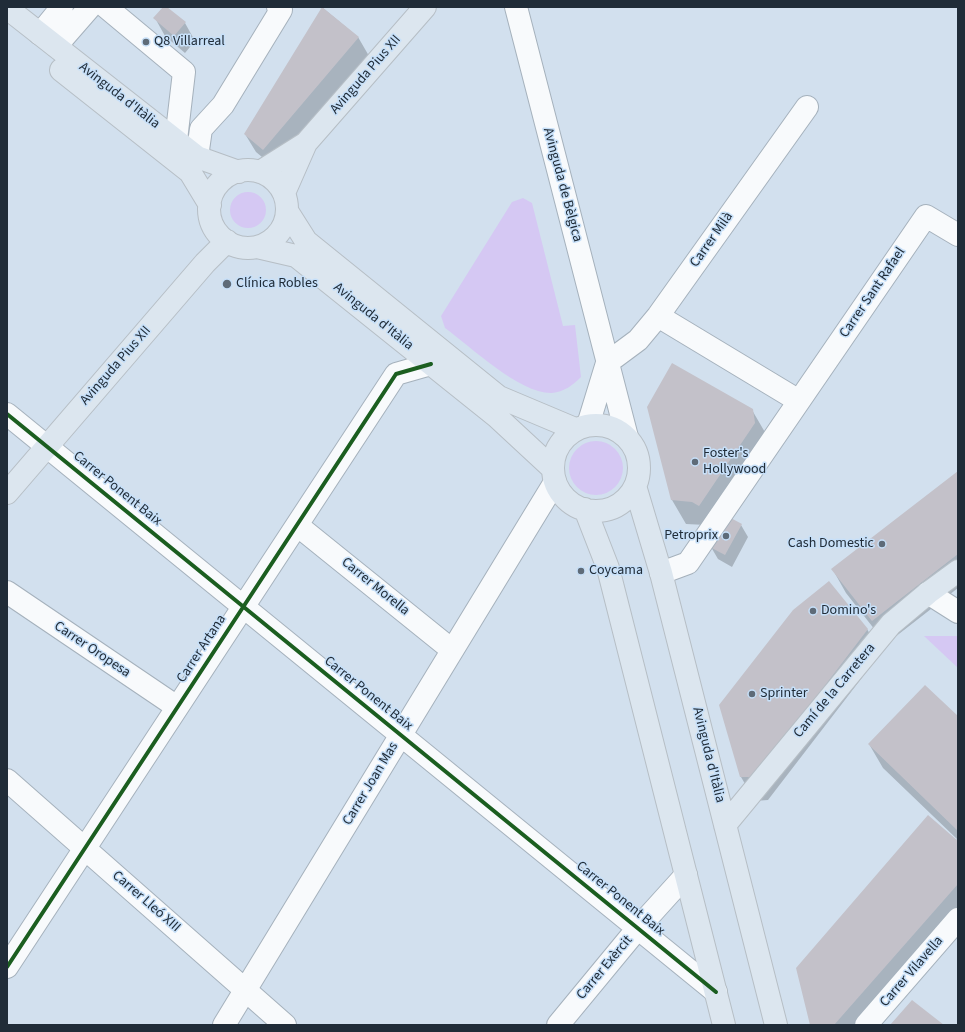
<!DOCTYPE html>
<html>
<head>
<meta charset="utf-8">
<style>
  body { margin:0 }
  #map { position:relative; width:965px; height:1032px; overflow:hidden; background:#d2e0ee; font-family:"Source Sans 3",sans-serif }
  canvas { display:block }
  .frame { position:absolute; inset:0; border:8px solid #202c38; pointer-events:none }
</style>
</head>
<body>
<div id="map">
<canvas width="965" height="1032"></canvas>
<div class="frame"></div>
</div>
<script>
const ctx = document.querySelector('canvas').getContext('2d');
ctx.lineJoin = 'round';
function paint(path, color) {
  ctx.fillStyle = color;
  ctx.fill(path, 'evenodd');
}
function trace(path, color, width, dash) {
  ctx.strokeStyle = color;
  ctx.lineWidth = width;
  ctx.lineCap = dash ? 'butt' : 'round';
  ctx.setLineDash(dash || []);
  ctx.stroke(path);
}
function label(font, color, halo, rows, align = 'center') {
  ctx.font = font + ' "Source Sans 3",sans-serif';
  ctx.lineWidth = 3;
  ctx.setLineDash([]);
  ctx.textBaseline = 'middle';
  ctx.strokeStyle = halo;
  ctx.fillStyle = color;
  for (const [text, x, y, turn = 0] of rows) {
    ctx.save();
    ctx.translate(x, y);
    ctx.rotate((+turn || 0) * Math.PI / 180);
    ctx.textAlign = isNaN(turn) ? turn : align;
    if (halo) ctx.strokeText(text, 0, 0);
    ctx.fillText(text, 0, 0);
    ctx.restore();
  }
}
paint(new Path2D(`
  M230 210a18 18 0 1 1 36 0a18 18 0 1 1-36 0Z
  M523,198L532,203L563,326L575,325L581,377C573,385 564,392 552,393C520,394 471,347 445,328L441,316L512,202Z
  M569 468a27 27 0 1 1 54 0a27 27 0 1 1-54 0Z
  M924,636H958V668Z`), '#d5c8f3');
paint(new Path2D(`
  M164,7L185,23L195,41L185,53L165,36L155,18Z
  M323,8L358,37L369,56L274,167L256,152L245,134Z
  M752,410L766,434L706,525L686,524L672,500Z
  M958,472V588L886,644L846,593L833,570Z
  M741,525L748,537L732,567L718,559L711,547Z
  M867,629L881,653L768,800L755,801L741,777Z
  M958,718V924L869,1025H811L957,839L883,768L869,744Z`), '#0003');
paint(new Path2D(`
  M163,7H167L186,22L174,36L153,18Z
  M322,7L359,37L263,150L244,134Z
  M672,363L753,409L755,423L699,506L692,502L671,500L647,407Z
  M958,471V554L872,621L831,569Z
  M727,516L742,524L725,555L710,547Z
  M829,581L868,629L755,777H740L719,705L793,610Z
  M925,685L958,716V831L868,744Z
  M928,815L958,841V884L834,1025H810L796,968Z
  M912,1000L944,1025H890Z`), '#c3c1c9');
const minor = new Path2D(`
  M106,7L184,72L176,140
  M516,7L627,437
  M40,34L62,7
  M56,46L90,7
  M197,157L201,129L223,105L281,10L278,7
  M658,316L799,401
  M607,363L638,340L658,316L807,107
  M7,414L716,992
  M588,425L607,363
  M297,525L452,650
  M661,573L688,563L926,216L958,235
  M7,592L177,707
  M928,593L958,612
  M7,780L285,1025
  M7,967L396,374L431,364
  M224,1025L555,482
  M558,1025L638,928L686,875
  M866,1025L958,919`);
const major = new Path2D(`
  M7,8L197,157L239,172
  M61,70L190,172L210,205
  M209 209a39 39 0 1 1 78 0a39 39 0 1 1-78 0Z
  M260,172L306,143L425,7
  M284,193L306,143
  M287,211L306,241L499,397L575,429
  M257,247L296,256L497,417L552,468
  M553 468a43 43 0 1 1 86 0a43 43 0 1 1-86 0Z
  M635,486L661,573L776,1025
  M7,493L205,263L227,241
  M585,509L608,568L724,1025
  M725,825L891,624L928,593L958,571`);
trace(minor, '#a5b1bc', 24);
trace(major, '#b6bec5', 24);
trace(minor, '#f8fafc', 22);
trace(major, '#dce6ef', 22);
trace(new Path2D(`
  M7,414L716,992
  M7,967L396,374L431,364`), '#1b5e20', 4);
for (const [x, y, r, color] of [
  [146,42,4,"#5e6b78"],
  [227,284,5,"#5e6b78"],
  [695,462,4,"#5e6b78"],
  [726,536,4,"#5e6b78"],
  [882,544,4,"#5e6b78"],
  [581,571,4,"#5e6b78"],
  [813,611,4,"#5e6b78"],
  [752,694,4,"#5e6b78"]
]) {
  const dot = new Path2D();
  dot.arc(x, y, r, 0, 2 * Math.PI);
  ctx.fillStyle = color;
  ctx.fill(dot);
  trace(dot, '#c7e0f9', 1.5);
}
label('14px', '#202c38', '#c7e0f9', [
  ["Q8 Villarreal",154,42],
  ["Clínica Robles",236,284],
  ["Foster's",703,454],
  ["Hollywood",703,470],
  ["Petroprix",718,536,"right"],
  ["Cash Domestic",874,544,"right"],
  ["Coycama",589,571],
  ["Domino's",821,611],
  ["Sprinter",760,694]
], 'left');
label('14px', '#202c38', '#c7e0f9', [
  ["Avinguda Pius XII",366,75,-49],
  ["Avinguda d'Itàlia",119,96,38],
  ["Avinguda de Bèlgica",562,185,75],
  ["Carrer Milà",712,240,-55],
  ["Carrer Sant Rafael",873,293,-56],
  ["Avinguda d'Itàlia",373,317,39],
  ["Avinguda Pius XII",116,366,-49],
  ["Carrer Ponent Baix",117,489,39],
  ["Carrer Morella",375,587,39],
  ["Carrer Artana",202,649,-57],
  ["Carrer Oropesa",92,650,34],
  ["Camí de la Carretera",835,691,-50],
  ["Carrer Ponent Baix",368,694,39],
  ["Avinguda d'Itàlia",708,755,76],
  ["Carrer Joan Mas",371,784,-59],
  ["Carrer Ponent Baix",620,899,39],
  ["Carrer Lleó XIII",146,902,41],
  ["Carrer Exèrcit",605,968,-50],
  ["Carrer Vilavella",912,972,-49]
]);
</script>
</body>
</html>
